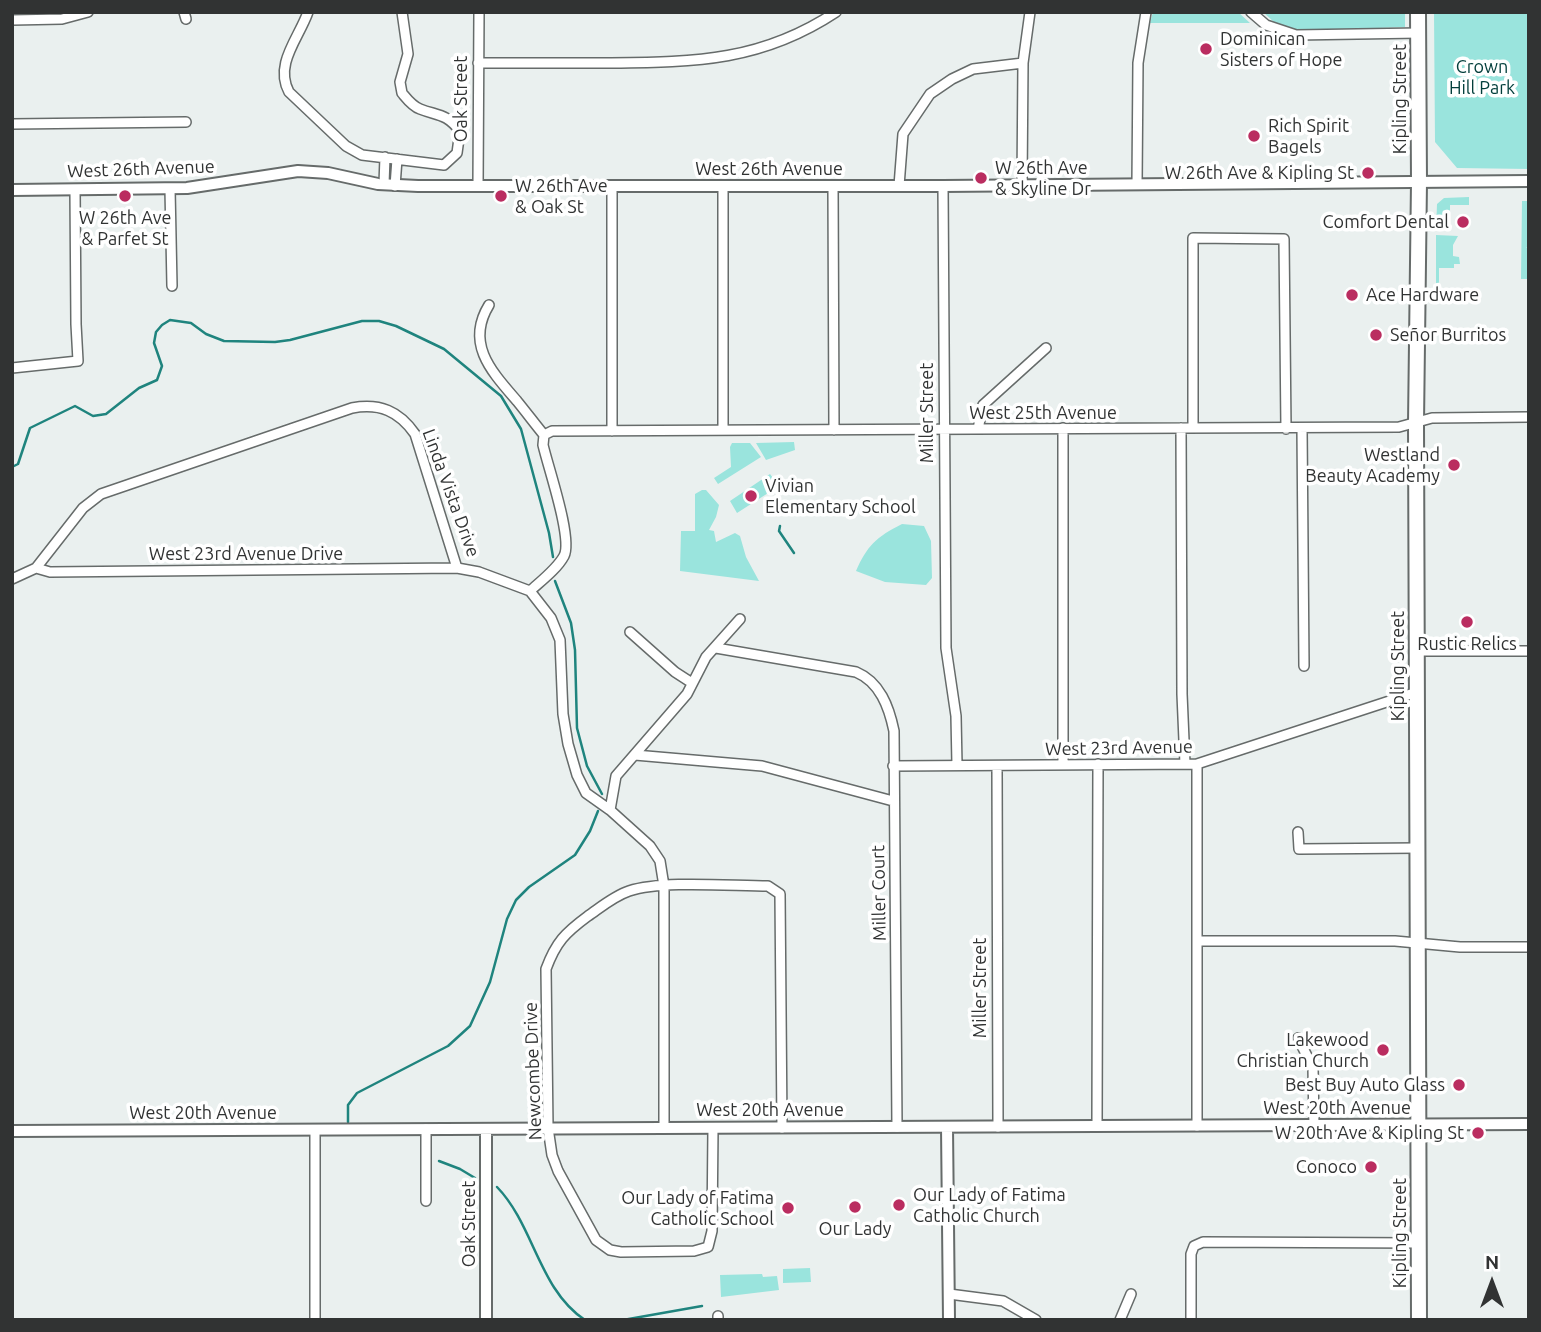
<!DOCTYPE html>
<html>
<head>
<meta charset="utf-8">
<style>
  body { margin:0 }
  #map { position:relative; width:1541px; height:1332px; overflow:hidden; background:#eaf0ef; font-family:Ubuntu,sans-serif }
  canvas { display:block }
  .frame { position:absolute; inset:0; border:14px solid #313333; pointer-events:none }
  .north { position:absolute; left:1457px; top:1248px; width:70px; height:70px; -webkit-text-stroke:5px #fff; paint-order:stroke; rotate:0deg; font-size:19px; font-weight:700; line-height:28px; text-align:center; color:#313333 }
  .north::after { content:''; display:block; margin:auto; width:24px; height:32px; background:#313333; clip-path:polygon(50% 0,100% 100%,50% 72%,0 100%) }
</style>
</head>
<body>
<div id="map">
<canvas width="1541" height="1332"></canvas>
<div class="frame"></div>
<div class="north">N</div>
</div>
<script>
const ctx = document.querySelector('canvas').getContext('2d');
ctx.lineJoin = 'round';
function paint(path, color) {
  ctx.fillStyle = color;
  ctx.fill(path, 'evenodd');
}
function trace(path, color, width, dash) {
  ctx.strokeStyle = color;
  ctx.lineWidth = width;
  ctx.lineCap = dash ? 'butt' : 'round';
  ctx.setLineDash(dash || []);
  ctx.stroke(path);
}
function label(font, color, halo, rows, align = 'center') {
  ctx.font = font + ' Ubuntu,sans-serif';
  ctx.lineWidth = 7;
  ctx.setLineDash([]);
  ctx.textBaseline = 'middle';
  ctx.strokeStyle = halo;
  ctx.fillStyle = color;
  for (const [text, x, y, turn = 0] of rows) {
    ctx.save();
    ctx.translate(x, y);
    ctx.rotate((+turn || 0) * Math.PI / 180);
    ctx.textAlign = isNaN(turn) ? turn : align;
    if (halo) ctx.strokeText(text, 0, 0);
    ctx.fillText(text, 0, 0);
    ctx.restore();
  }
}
paint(new Path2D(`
  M1153,12H1238L1250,23H1150Z
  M1263,12H1405V27L1299,31L1274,22Z
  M1434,12H1529V169L1457,168L1435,142Z
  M1469,197V205H1450V210L1446,215L1448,217L1446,230L1436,231L1437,204L1444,198Z
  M1522,201H1529V246L1526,248H1529V279H1521Z
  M1436,235L1458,236L1453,245V256L1459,257L1460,264H1454V268H1439V298L1436,295Z
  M794,442L795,450L766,460L756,443Z
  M732,443H750L761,457L718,484L714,478L731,467L730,447Z
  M770,474L779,486L737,513L730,501Z
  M702,490H706L719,505L716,517L709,530L714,531L716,542L735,533L740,536L746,557L759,581L680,571L681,531H695V494Z
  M902,524L924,526L931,541L932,578L926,585L885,582L856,571C867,546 876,537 902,524Z
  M810,1268L811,1282L783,1283V1269Z
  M762,1274L763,1277L777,1276L779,1290L721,1297L720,1275Z`), '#9ae4dd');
trace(new Path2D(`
  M12,467L18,464L30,428L75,406L93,416L106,414L139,388L157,380L162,366L154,343L156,332L162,325L170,320L191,323L206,334L224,341L275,342L290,340L362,321H379L396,326L444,349L501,396L521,429L549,533L553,557
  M780,526L779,531L794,553
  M555,581L571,623L575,650L577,728L587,766L602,794
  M348,1122V1105L357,1093L448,1046L470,1026L490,982L507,919L516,900L529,887L575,855L590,831L598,811
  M439,1161L460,1169L475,1178
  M497,1187C534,1225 539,1290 585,1320
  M623,1320L702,1306`), '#1f847e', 2.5);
const minor = new Path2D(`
  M184,12L186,19
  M308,12C299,38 274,64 289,92L346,146L362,155L444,165L457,153L460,131C446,113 438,116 420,109C412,106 407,99 402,93L400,82L408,54L402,12
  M1251,12L1266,25L1296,35L1419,33
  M12,20L62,19L88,12
  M478,63C523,63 567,63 611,63C697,62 762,61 836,12
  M12,124L186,122
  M384,184L385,157
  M1137,184L1138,63L1146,12
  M1022,185L1023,63L1030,12
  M395,186L397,159
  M478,186L479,12
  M612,186V431
  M833,186L834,430
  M899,186L903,134L930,94L952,79L973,69L1023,63
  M943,186L946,648L956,716L957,765
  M170,189L172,286
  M489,305C465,344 492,372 517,401C526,412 535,424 544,435
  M12,368L78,361L76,324L75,190
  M1181,428L1182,694L1185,764
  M1193,428V238L1284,239L1286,429
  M1302,428L1304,666
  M978,429L983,405L1046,348
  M723,430V187
  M36,568L50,572L457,568L479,572L530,591L551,618L560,640L563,714L568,744L577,775L586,793L610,810L650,846L660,861L664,886V1128
  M12,579L36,568L83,508L101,494L352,408C380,403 399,411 415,434L457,568
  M530,591C541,581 557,569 564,556C573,539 548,467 543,445L544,435L552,431L1399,427L1432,418L1529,417
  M630,632L675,672L692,683
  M716,648L856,672C880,682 889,707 894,731L897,1127
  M1417,651H1529
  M635,755L762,766L893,801
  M1063,764V428
  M1197,764V1126
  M893,766L1197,764L1417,692
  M997,766L998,1127
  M610,810L616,776L687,694L706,657L740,619
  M1298,832L1299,849L1418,848
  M1197,941H1395L1460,947H1529
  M1298,1038L1313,1068L1314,1126
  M1097,1126L1098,764
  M713,1128L712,1231L708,1247L694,1251L621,1252L610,1250L596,1240L558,1171L552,1155L548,1128L546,969C556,942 565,933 588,916C601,907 614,896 629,891C663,880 730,886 768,886L780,894L782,1128
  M426,1129V1201
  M949,1294L1003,1301L1036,1320
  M315,1320V1130
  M718,1320V1316
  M1120,1320L1131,1294
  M1191,1320V1254L1194,1246L1203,1242L1419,1243`);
const tertiary = new Path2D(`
  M12,190L187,188L298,171L328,173L378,184L418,186H943L1529,181
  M947,1127L949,1320
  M12,1131L1529,1124
  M486,1320V1129`);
const primary = new Path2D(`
  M1418,12L1419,182L1416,423L1419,1320`);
trace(minor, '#666b6a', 12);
trace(tertiary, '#666b6a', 14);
trace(primary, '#666b6a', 18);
trace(minor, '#fff', 9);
trace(tertiary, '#fff', 10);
trace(primary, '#fff', 14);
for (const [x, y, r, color] of [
  [1206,49,7,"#ba2d60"],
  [1254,136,7,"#ba2d60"],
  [1368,173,7,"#ba2d60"],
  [981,178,7,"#ba2d60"],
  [125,196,7,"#ba2d60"],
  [501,196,7,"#ba2d60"],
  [1463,222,7,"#ba2d60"],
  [1352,295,7,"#ba2d60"],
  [1376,335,7,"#ba2d60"],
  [1454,465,7,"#ba2d60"],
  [751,496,7,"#ba2d60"],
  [1467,622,7,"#ba2d60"],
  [1383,1050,7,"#ba2d60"],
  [1459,1085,7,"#ba2d60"],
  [1478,1133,7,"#ba2d60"],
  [1371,1167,7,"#ba2d60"],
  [899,1205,7,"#ba2d60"],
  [855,1207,7,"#ba2d60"],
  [788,1208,7,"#ba2d60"]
]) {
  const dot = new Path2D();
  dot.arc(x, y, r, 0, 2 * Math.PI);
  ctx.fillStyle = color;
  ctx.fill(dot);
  trace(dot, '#fff', 2.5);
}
label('18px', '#313333', '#fff', [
  ["Dominican",1220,39],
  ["Sisters of Hope",1220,60],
  ["Rich Spirit",1268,126],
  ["Bagels",1268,147],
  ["W 26th Ave",995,168],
  ["& Skyline Dr",995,189],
  ["W 26th Ave & Kipling St",1354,173,"right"],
  ["W 26th Ave",515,186],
  ["& Oak St",515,207],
  ["W 26th Ave",125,218,"center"],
  ["& Parfet St",125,239,"center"],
  ["Comfort Dental",1449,222,"right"],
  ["Ace Hardware",1366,295],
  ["Señor Burritos",1390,335],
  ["Westland",1440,455,"right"],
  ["Beauty Academy",1440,476,"right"],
  ["Vivian",765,486],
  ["Elementary School",765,507],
  ["Rustic Relics",1467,644,"center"],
  ["Lakewood",1369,1040,"right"],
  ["Christian Church",1369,1061,"right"],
  ["Best Buy Auto Glass",1445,1085,"right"],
  ["W 20th Ave & Kipling St",1464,1133,"right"],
  ["Conoco",1357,1167,"right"],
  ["Our Lady of Fatima",913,1195],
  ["Catholic Church",913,1216],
  ["Our Lady of Fatima",774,1198,"right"],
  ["Catholic School",774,1219,"right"],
  ["Our Lady",855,1229,"center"]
], 'left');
label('18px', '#023e3b', '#fff', [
  ["Crown",1482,67],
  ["Hill Park",1482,88]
]);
label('18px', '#313333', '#fff', [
  ["Oak Street",461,99,-90],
  ["Kipling Street",1400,99,-90],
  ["West 26th Avenue",141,169,-2],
  ["West 26th Avenue",769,169],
  ["Miller Street",927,413,-90],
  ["West 25th Avenue",1043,413],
  ["Linda Vista Drive",451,493,70],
  ["West 23rd Avenue Drive",246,554],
  ["Kipling Street",1398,666,-90],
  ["West 23rd Avenue",1119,748,-1],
  ["Miller Court",879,893,-91],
  ["Miller Street",980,988,-90],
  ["Newcombe Drive",533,1071,-92],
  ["West 20th Avenue",1337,1108],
  ["West 20th Avenue",770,1110],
  ["West 20th Avenue",203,1113],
  ["Oak Street",469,1224,-90],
  ["Kipling Street",1400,1233,-90]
]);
</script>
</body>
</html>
